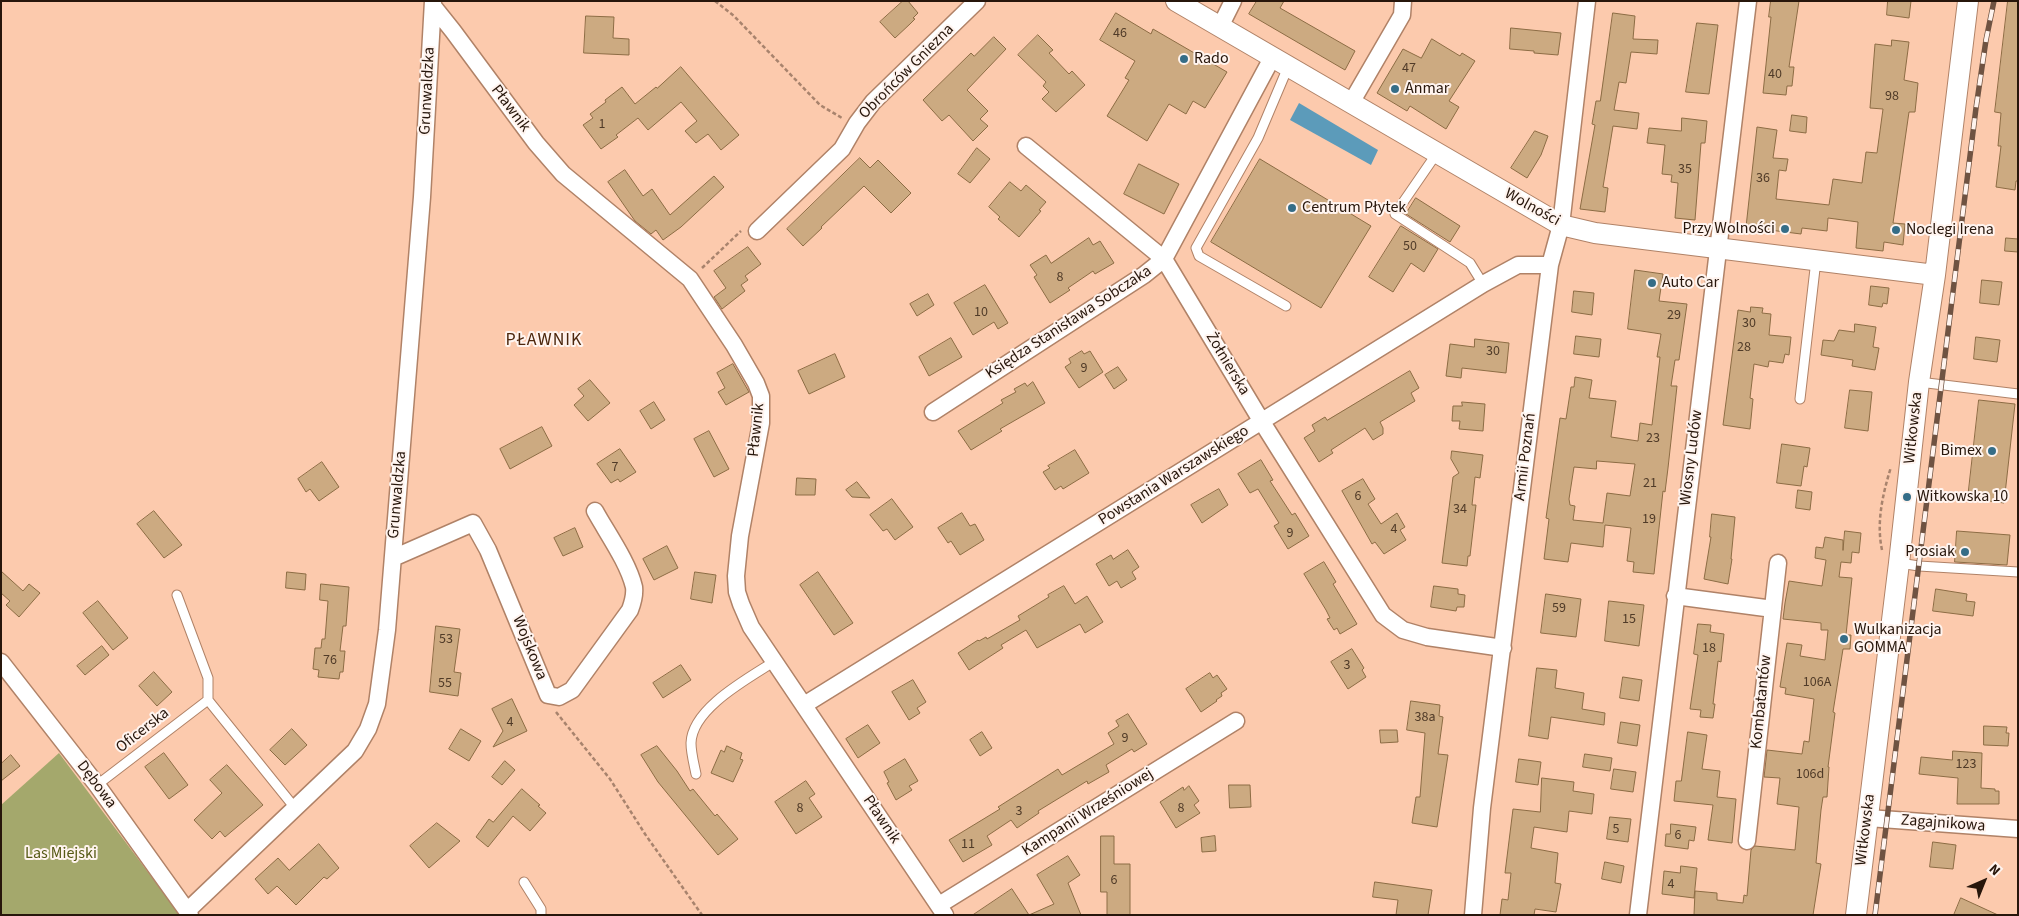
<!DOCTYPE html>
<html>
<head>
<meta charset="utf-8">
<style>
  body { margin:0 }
  #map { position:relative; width:2019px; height:916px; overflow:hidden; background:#fccaad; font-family:"Source Sans 3",sans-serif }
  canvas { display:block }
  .frame { position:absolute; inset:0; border:2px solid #27160b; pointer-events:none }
  .north { position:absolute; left:1959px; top:856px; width:50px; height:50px; -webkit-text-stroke:4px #fff4ef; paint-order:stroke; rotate:44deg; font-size:14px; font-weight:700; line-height:20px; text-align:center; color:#27160b }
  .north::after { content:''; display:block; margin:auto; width:18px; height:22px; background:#27160b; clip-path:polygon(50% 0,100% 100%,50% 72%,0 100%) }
</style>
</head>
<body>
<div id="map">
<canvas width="2019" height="916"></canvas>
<div class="frame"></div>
<div class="north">N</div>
</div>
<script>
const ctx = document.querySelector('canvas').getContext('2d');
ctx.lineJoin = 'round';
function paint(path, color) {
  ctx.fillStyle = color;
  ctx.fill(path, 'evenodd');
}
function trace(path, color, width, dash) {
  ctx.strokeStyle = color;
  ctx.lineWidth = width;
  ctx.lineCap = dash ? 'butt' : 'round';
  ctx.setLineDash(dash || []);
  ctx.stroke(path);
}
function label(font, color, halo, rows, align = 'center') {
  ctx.font = font + ' "Source Sans 3",sans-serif';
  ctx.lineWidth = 4;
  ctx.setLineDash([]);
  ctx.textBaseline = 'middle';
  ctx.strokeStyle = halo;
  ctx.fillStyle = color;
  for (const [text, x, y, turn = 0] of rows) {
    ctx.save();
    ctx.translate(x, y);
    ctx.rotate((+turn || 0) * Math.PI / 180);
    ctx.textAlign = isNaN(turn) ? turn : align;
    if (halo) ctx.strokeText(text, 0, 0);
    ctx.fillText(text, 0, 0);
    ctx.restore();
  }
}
paint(new Path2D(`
  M59,753L180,915H1V805Z`), '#a4a86c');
paint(new Path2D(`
  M1299,103L1378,150L1371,165L1290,120Z`), '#5c9bba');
const building = new Path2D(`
  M903,1H908L918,13L913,18L915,19L910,24L895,38L880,22Z
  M1257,1H1284L1280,8L1355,51L1345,70L1249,14Z
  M1771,1H1799L1789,67H1794L1792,86H1787L1786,95L1763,93L1771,17H1769Z
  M1888,1H1911L1909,18L1887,15Z
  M2008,1H2018V181H2016L2015,190L1996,187L2001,146H1998L2001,113L1995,112Z
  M1116,13L1151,34L1153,29L1227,72L1205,108L1193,101L1186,114L1169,104L1147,141L1107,116L1129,80L1125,78L1135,61L1100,40Z
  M1613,13L1635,16L1633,39L1658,40L1657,54L1631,52L1626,83L1619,82L1614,110L1639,113L1637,129L1613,126L1603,187L1608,188L1605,212L1580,209L1595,125L1592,124L1596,101H1600Z
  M586,16L614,17L613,38L629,39V55L584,53Z
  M1697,23L1718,25L1709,94L1686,92Z
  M1511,28L1561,33L1558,55L1534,53V51L1510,49Z
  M1038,35L1053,50L1049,53L1069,74L1072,71L1085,85L1056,112L1042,99L1049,92L1043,86L1046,82L1018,55Z
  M994,37L1006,49L967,90L988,111L980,119L988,126L973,141L949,115L942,121L923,100L971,53L974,56Z
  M1432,39L1460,56L1462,53L1475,61L1449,101L1459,107L1446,129L1410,106L1407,111L1377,93L1403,49L1421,58Z
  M1892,40L1909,42L1904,80L1918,83L1915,112H1909L1893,223L1905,224L1903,245L1884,242L1883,251L1856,248L1858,222L1828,218L1827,231L1802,228L1801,234L1746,227L1757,127L1777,130L1773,158L1788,159L1786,171L1779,170L1776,199L1829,205L1833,179L1862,183L1866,152L1877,153L1883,109L1870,108L1875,44L1891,46Z
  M681,67L739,135L721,150L708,134L696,143L685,131L697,121L681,102L648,130L638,118L616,135L618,137L601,149L583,125L593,118L590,114L606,102L605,100L622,87L635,104L656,87L657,88Z
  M1792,115L1807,117L1806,133L1790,131Z
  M1682,118L1707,121L1705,143H1701L1695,220L1675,218L1678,183L1671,182L1672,175L1662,174L1665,145L1647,143L1649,128L1681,131Z
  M1535,131L1548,136L1541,155L1527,178L1511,168Z
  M977,148L990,159L970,183L958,174Z
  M860,158L870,168L878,160L911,193L891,213L864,186L821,227L822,228L803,246L787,229Z
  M1260,159L1371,226L1321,308L1211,242Z
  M1139,164L1179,184L1164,214L1124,194Z
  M625,170L643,196L652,189L670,215L714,176L724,187L681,227L663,240L656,230L651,234L635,221L608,182Z
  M1010,182L1021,191L1026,185L1046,202L1039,210L1041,211L1019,237L998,219L1000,217L989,207Z
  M1416,198L1460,226L1450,242L1406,214Z
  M1401,226L1438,249L1424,272L1411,263L1393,292L1369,277Z
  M1089,238L1093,245L1100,241L1114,263L1095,274L1093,271L1068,288L1070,290L1050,303L1034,277L1037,275L1030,265L1046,255L1051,263Z
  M2006,238L2018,239V252L2005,251Z
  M748,247L761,264L745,276L748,280L741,285L745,291L722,309L714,297L726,288L714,271Z
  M1635,270L1663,274L1659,301L1687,304L1679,360H1675L1671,386H1677L1668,468L1665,492L1663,491L1654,574L1633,572L1634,562L1627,561L1631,528L1605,525L1603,547L1571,543L1568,562L1544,559L1549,519L1546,518L1560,418L1566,419L1571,387H1574L1575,377L1592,380L1589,398L1616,401L1611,437L1638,441L1640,423L1652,425L1660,357H1657L1661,334L1628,329ZM1597,461L1635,464L1630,496L1607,493L1603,523L1573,520L1575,506L1570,505L1569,499L1574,467L1596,469Z
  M1982,280L2002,282L1999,305L1980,303Z
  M985,285L1008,323L998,329L994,322L973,335L954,303Z
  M1871,286L1889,288L1887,304L1883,303L1882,307L1869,305Z
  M1574,291L1594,293L1592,315L1572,312Z
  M928,294L934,305L917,316L910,304Z
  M1751,307L1763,308L1762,313L1771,314L1769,335L1791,337L1789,355L1785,354L1783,363L1769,361L1768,367L1754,364L1750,398L1753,399L1750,429L1723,425L1738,310L1750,312Z
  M1855,324L1876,327L1873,347L1879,348L1875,370L1852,366L1853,360L1821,355L1823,340L1834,341L1839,330L1854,332Z
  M1576,336L1601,339L1599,357L1574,354Z
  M1976,337L2000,340L1997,362L1974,359Z
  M951,338L962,357L929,376L919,357Z
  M1475,339L1509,343L1506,373L1462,368L1461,378L1446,376L1450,344L1474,347Z
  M1082,351L1084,354L1090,351L1103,372L1079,388L1065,367L1071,363L1069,359Z
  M835,354L845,377L809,394L798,371Z
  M733,364L749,392L726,405L718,392L725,388L717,373Z
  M1118,367L1127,380L1114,389L1105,375Z
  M1410,371L1419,388L1411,393L1415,401L1380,422L1383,428V434L1373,440L1365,428L1331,450L1333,453L1319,462L1304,438L1315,431L1312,425L1325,417L1327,420Z
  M590,380L610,403L588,421L574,405L584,396L578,389Z
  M1033,382L1045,403L1000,429L1002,431L971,450L958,431L1003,403L1001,400L1016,392L1014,389L1025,383L1027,386Z
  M1850,390L1872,392L1868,431L1845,428Z
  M1979,400L2015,404L2004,503L1968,498Z
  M654,402L665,420L651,429L640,411Z
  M1462,402L1485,404L1483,431L1459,429L1460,421H1452L1453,406H1462Z
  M542,427L552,446L510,469L500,449Z
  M709,431L729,469L714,477L694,439Z
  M1782,444L1810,448L1807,467L1804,466L1801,486L1777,483Z
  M620,449L636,472L620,482L618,479L611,483L597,464Z
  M1075,450L1089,473L1063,489L1061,486L1055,490L1043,472L1050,468L1048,466Z
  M1452,451L1483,455L1480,478L1475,477L1472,505H1476L1470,556H1468L1467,566L1442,563L1453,477L1459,473L1451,459Z
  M1261,460L1273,480L1270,481L1292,515L1295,513L1309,536L1288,549L1274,526L1279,523L1258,489L1250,493L1238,474Z
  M322,462L339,487L319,501L310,489L306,492L298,479Z
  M797,478L816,479L815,495H796Z
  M1363,479L1375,499L1368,504L1381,524L1397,513L1405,527L1400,530L1406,540L1384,554L1375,542L1372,544L1342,491Z
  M857,482L870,498L852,497L846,490Z
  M1219,489L1228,505L1202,523L1191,505Z
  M1798,490L1812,492L1810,510L1796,508Z
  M892,499L913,527L895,540L887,529L883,531L870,515Z
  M154,511L182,545L164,558L137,524Z
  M962,513L970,526L975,524L984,540L960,555L951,541L948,543L938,528Z
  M1712,514L1735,517L1731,559H1732L1728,584L1704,579L1711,537H1710Z
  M575,528L583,547L563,556L554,538Z
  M1845,531L1861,533L1859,553L1852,552L1851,563L1841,562L1839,577L1852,578L1846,635H1851L1850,649H1843L1833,712L1835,713L1828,767H1829L1827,797H1823L1821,810L1816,863L1821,864L1813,915H1694L1695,891L1717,893V900L1743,903L1744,895L1747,896L1751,850L1755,846L1795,850L1799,807L1777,804L1780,778L1764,777L1767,750L1802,754L1804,741L1809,742L1814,699L1785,694L1786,688L1780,687L1787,643L1802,645L1800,656L1825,660L1828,630H1821V623L1783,619L1785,603L1789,581L1822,586L1826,560L1815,558L1816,547L1823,548L1825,537L1843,540V550Z
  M1957,531L2010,535L2007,565L1955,562Z
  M667,546L678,568L654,580L643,559Z
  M1128,550L1139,567L1132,572L1136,579L1121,588L1117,581L1109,586L1096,564L1111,555L1113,559Z
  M1324,562L1336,582L1333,584L1357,624L1340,634L1337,628L1334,630L1327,619L1330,618L1326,610L1304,574Z
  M1,571L23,591L29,584L40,593L19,617L6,605L10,601L1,593Z
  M287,572L306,574L305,590L286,588Z
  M695,572L716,575L712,603L691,599Z
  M818,572L853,623L834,635L800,585Z
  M321,584L349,587L346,626H343L340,651H345L343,672H340L339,679L318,677L319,670L313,669L315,648H321L322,639H325L328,601L320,600Z
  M1064,586L1075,604L1087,596L1103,622L1085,633L1080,624L1037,648L1026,630L1001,645L1003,648L969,670L958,653L978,640L979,641L986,637L987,639L1020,620L1018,616L1049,597L1048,595Z
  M1434,586L1458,589V594L1465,595L1464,607H1457L1456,611L1431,607Z
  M1936,589L1967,594L1966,601L1975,602L1973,616L1933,611Z
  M1546,594L1581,599L1576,637L1541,633Z
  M98,601L128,638L113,650L83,613Z
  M1609,601L1644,605L1639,646L1605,641Z
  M1698,624L1711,625L1710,632L1724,634L1721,662L1718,661L1713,704H1715L1713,718L1700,717L1701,710L1690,709L1698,655L1694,654Z
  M436,626L460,629L454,672L461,673L458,696L430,692Z
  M102,646L109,655L85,675L77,666Z
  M1352,649L1364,668L1362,670L1366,677L1348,689L1331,662Z
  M681,665L691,680L663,698L653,683Z
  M1537,668L1557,670L1555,688L1584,693L1582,709L1605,713L1604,725L1551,717L1548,739L1529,736Z
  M154,672L172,692L157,706L139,686Z
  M1210,673L1213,678L1217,675L1227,689L1221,693L1222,696L1216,700L1217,701L1201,712L1186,689Z
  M1623,677L1642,680L1639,701L1620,698Z
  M913,680L926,702L917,708L920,713L909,720L892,692Z
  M512,699L527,731L493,747L503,731L492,709Z
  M1411,701L1440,705L1439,716L1443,717L1438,754L1448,755L1437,827L1412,823L1416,797H1420L1425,733L1407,730Z
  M1128,714L1147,744L1134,752L1132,749L1106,765L1109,772L1088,784L1087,781L1038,811L1039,813L1017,828L1011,820L987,836L992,845L963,862L949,840L1000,809L998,807L1058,769L1062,775L1114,744L1108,733L1119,726L1116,721Z
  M1621,722L1640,725L1637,746L1618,743Z
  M868,725L880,743L858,758L846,739Z
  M1984,726L2007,727L2006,733H2009L2008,746L1984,745Z
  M292,729L307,745L285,765L270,750Z
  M461,729L481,741L469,761L449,749Z
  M1380,730H1397L1398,742L1381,743Z
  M982,732L992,748L980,756L970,740Z
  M1688,732L1707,735L1702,769L1720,771L1717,797L1736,799L1732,843L1708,840L1713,805L1674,801L1676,781H1681Z
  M657,746L677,771L690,791L693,789L715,816L717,814L738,839L718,855L658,782L641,755Z
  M727,746L742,753L740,759L743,760L733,782L711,773L721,750L724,752Z
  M1953,751L1982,753L1981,788L1995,789V791H1999V804H1957L1958,778L1919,774L1921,757L1952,760Z
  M164,753L188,785L169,799L145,767Z
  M1585,754L1612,758L1610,771L1583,767Z
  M11,755L20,766L1,781V764Z
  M905,759L918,781L909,786L912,790L896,800L887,783L889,782L884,772Z
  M1519,759L1541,762L1538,785L1516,782Z
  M505,761L515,770L502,785L492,777Z
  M227,765L263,805L225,837L220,831L212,839L194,820L222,793L210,780Z
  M1614,769L1636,772L1633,792L1611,789Z
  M1542,778L1574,782L1573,791L1594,794L1592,814L1569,811L1567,832L1534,827L1531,848L1558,853L1555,883L1561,884L1556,912L1535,909L1534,915H1500L1502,899L1508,900L1511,873H1505L1513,809L1540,812Z
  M806,781L815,794L809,798L822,817L796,834L775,802Z
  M1229,785H1250L1251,807L1230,808Z
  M1189,786L1199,801L1194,805L1200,813L1176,828L1160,802L1183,787L1184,790Z
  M522,789L540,805L538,806L546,813L530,831L513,816L488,847L476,837L489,819L493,822Z
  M1610,817L1631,819L1628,842L1607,839Z
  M437,823L460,841L429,868L410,846Z
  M1671,824L1696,827L1694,841L1689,840L1688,849L1665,846L1666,834H1670Z
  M1101,836H1114V864H1130V915H1107V892H1101Z
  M1215,836L1216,851L1202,852L1201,838Z
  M1933,842L1956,845L1953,869L1930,867Z
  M319,844L339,868L327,879L324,877L296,905L277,886L268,894L255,879L278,858L289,870Z
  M1068,856L1080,875L1068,883L1081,915H1029L1054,904L1037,875Z
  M1605,862L1624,866L1621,883L1602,879Z
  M1681,866L1697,868L1694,898L1662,894L1664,871L1680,873Z
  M1375,882L1432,890L1428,915H1396L1398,900L1373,897Z
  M1012,889L1029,915H973Z
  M1961,898L1998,915H1954Z`);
paint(building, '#ccaa81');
trace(building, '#8c6c44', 1);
const service = new Path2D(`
  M1437,153L1395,214L1470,263L1483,284
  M1286,306L1199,256L1196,248L1258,138L1288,67
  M1919,382L2018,394
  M1800,399L1816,260
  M1899,563L1919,566L2018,572
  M177,595L208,678V700
  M696,774C694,764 691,753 691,743C692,708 749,678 775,661
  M97,785L208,700L295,808
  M524,882L541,909V915`);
const minor = new Path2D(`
  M433,6L453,31L536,143L563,174L690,279L734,345L756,383L761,396V423L740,536L736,576L737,592L741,604L751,627L945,915
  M1220,27L1233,1
  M1351,103L1402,15L1403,1
  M1026,146L1164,259L1262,422L1383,615L1403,630L1427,637L1503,648
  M757,231L842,149L857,123L873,102L977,1
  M933,412L1144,275L1164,259L1272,58
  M393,558L473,523L488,550L548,695L559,697L572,690L630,610C633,602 635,595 634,587C628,562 607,533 595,511
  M1675,596L1773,609
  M1,662L97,785L190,915
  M804,705L1483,284L1518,265H1550
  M1868,818L2018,829
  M1747,841L1778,563
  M939,905L1236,721
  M187,911L355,751L368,729L377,704L387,630L422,197L433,1
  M1473,915L1482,808L1550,265L1561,225L1587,1
  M1638,915L1748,1`);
const tertiary = new Path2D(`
  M1176,1L1561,225L1595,233L1935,275
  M1856,915L1899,563L1919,382L1935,275L1968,1`);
trace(service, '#b08267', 11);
trace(minor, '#b08267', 19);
trace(tertiary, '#b08267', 22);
trace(new Path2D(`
  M715,1L734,16L820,105L842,118
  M702,268L741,231
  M1882,550C1876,522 1883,493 1891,467
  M556,712L610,779L645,834L702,915`), '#a8836d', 2.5, [4, 2.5]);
trace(service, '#fff', 9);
trace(minor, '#fff', 16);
trace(tertiary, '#fff', 20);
const rail = new Path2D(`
  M1875,915L1976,108L1986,40L1994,1`);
trace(rail, '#6f5342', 5.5);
trace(rail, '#fff4ef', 4, [11]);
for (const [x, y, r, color] of [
  [1184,59,5,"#356d87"],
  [1395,89,5,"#356d87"],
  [1292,208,5,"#356d87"],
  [1785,229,5,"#356d87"],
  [1896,230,5,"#356d87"],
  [1652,283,5,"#356d87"],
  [1992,451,5,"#356d87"],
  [1907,497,5,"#356d87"],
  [1965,552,5,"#356d87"],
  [1844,639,5,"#356d87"]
]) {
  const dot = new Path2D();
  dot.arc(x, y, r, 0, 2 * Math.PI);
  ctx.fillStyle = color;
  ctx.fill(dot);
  trace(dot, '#fff4ef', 2);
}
label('14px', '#503b28', null, [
  ["46",1120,34],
  ["47",1409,69],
  ["40",1775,75],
  ["98",1892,97],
  ["1",602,125],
  ["35",1685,170],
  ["36",1763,179],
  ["50",1410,247],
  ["8",1060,278],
  ["10",981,313],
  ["29",1674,316],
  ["30",1749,324],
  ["28",1744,348],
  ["30",1493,352],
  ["9",1084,369],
  ["23",1653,439],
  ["7",615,468],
  ["21",1650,484],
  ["6",1358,497],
  ["34",1460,510],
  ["19",1649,520],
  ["4",1394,530],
  ["9",1290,534],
  ["59",1559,609],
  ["15",1629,620],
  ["53",446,640],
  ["18",1709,649],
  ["76",330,661],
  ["3",1347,666],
  ["106A",1817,683],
  ["55",445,684],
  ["38a",1425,718],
  ["4",510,723],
  ["9",1125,739],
  ["123",1966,765],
  ["106d",1810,775],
  ["8",800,809],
  ["8",1181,809],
  ["3",1019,812],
  ["5",1616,830],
  ["6",1678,836],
  ["11",968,845],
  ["6",1114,881],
  ["4",1671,885]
]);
label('16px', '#27160b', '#fff4ef', [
  ["Rado",1194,59],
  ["Anmar",1405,89],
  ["Centrum Płytek",1302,208],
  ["Przy Wolności",1775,229,"right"],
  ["Noclegi Irena",1906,230],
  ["Auto Car",1662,283],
  ["Bimex",1982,451,"right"],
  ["Witkowska 10",1917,497],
  ["Prosiak",1955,552,"right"],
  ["Wulkanizacja",1854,630],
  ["GOMMA",1854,648]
], 'left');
label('16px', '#27160b', '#fff4ef', [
  ["Obrońców Gniezna",907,72,-45],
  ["Grunwaldzka",428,91,-87],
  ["Pławnik",510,109,53],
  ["Wolności",1532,208,29],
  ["Księdza Stanisława Sobczaka",1069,323,-33],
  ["Żołnierska",1227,364,59],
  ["Witkowska",1914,428,-84],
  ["Pławnik",757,430,-84],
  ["Armii Poznań",1526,457,-83],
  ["Wiosny Ludów",1692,458,-83],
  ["Powstania Warszawskiego",1174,476,-32],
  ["Grunwaldzka",398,495,-85],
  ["Wojskowa",529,648,68],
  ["Kombatantów",1762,702,-84],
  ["Oficerska",143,731,-38],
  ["Dębowa",96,785,53],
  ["Kampanii Wrześniowej",1088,813,-32],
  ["Pławnik",881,820,56],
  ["Zagajnikowa",1943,824,4],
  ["Witkowska",1866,830,-83]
]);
label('16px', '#565914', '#fff4ef', [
  ["Las Miejski",61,854]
]);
ctx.letterSpacing = '1px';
label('18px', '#4d270d', '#fff4ef', [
  ["PŁAWNIK",544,341]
]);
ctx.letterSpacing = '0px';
</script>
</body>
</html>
